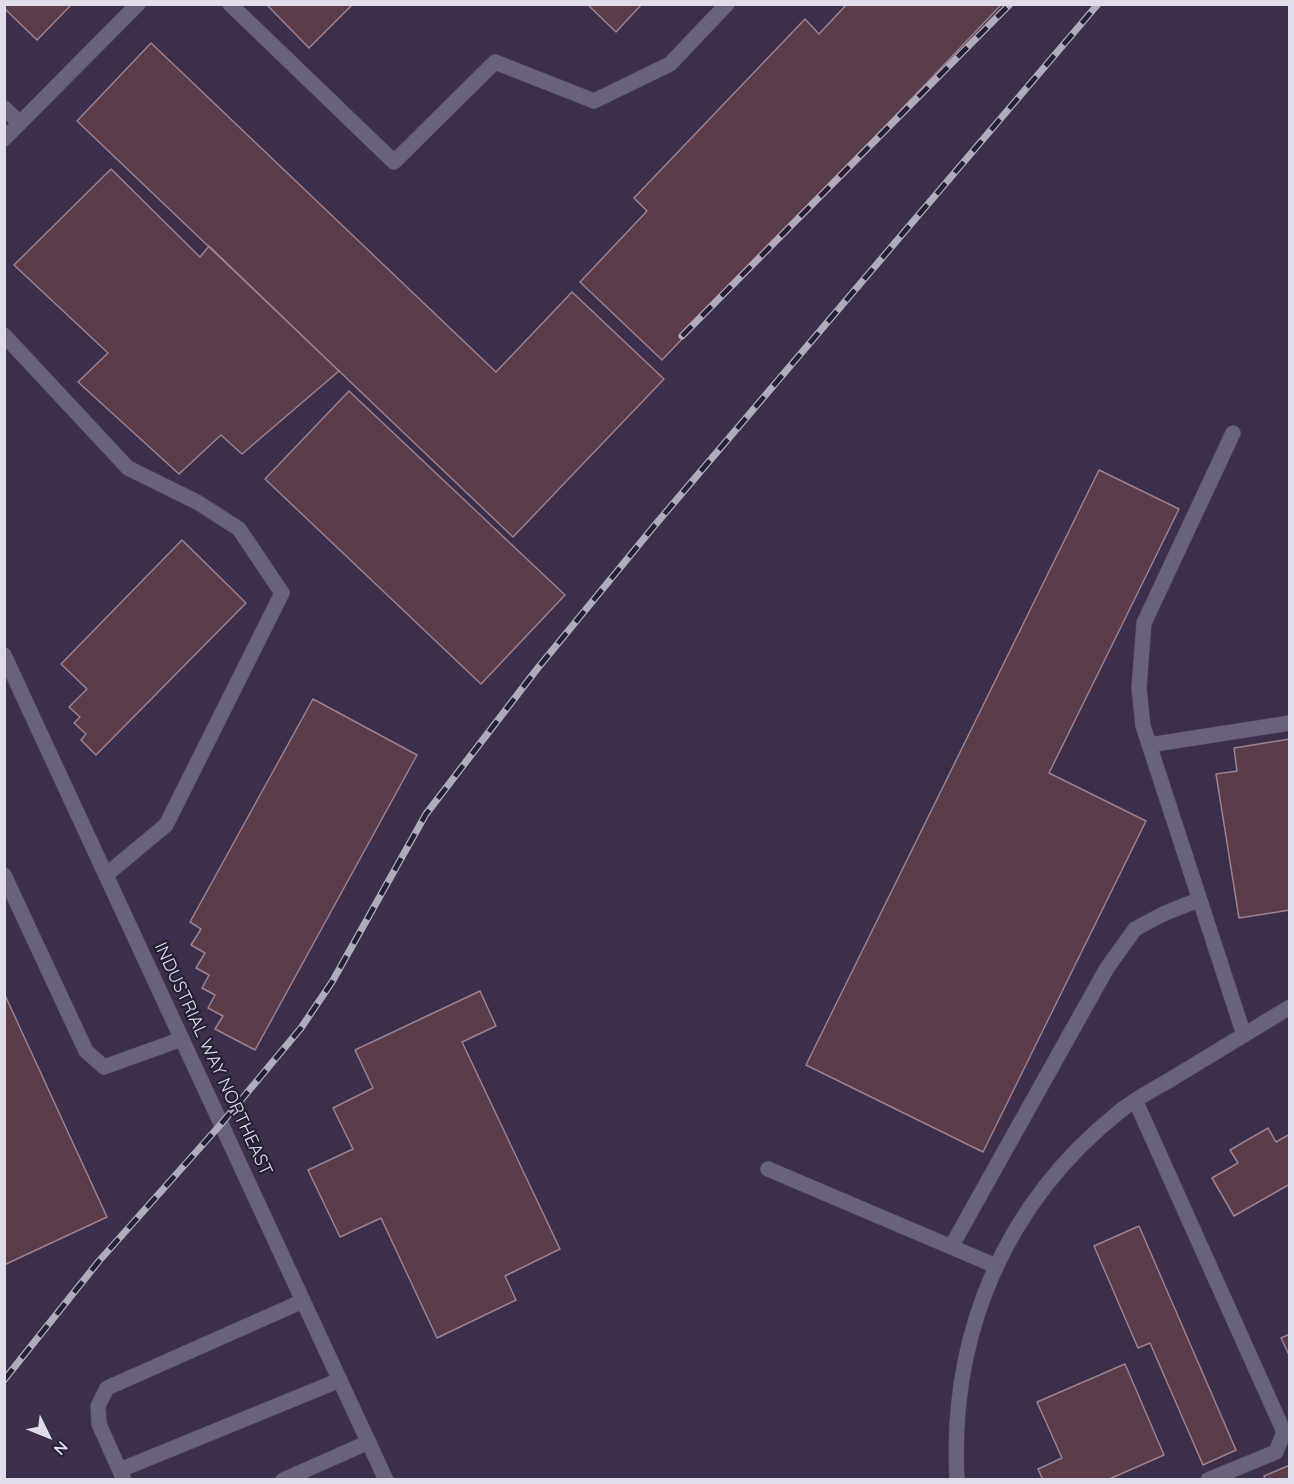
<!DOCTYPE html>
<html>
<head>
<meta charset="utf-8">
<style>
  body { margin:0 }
  #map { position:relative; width:1294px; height:1484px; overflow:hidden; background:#32293f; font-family:Quicksand,sans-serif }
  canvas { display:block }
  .frame { position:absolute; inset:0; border:6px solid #e1dcea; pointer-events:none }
  .north { position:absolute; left:18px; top:1406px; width:60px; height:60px; -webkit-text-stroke:4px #281f34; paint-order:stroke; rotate:133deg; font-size:16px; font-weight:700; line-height:24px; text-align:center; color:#e1dcea }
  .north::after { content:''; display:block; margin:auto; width:21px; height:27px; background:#e1dcea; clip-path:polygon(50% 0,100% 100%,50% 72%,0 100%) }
</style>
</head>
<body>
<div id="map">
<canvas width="1294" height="1484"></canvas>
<div class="frame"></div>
<div class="north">N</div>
</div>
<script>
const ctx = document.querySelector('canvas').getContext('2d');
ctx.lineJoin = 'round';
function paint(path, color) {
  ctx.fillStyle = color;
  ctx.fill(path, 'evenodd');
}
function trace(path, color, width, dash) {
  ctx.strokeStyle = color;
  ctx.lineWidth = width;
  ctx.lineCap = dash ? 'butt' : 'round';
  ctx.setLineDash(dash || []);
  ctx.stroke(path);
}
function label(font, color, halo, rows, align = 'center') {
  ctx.font = font + ' Quicksand,sans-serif';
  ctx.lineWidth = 4.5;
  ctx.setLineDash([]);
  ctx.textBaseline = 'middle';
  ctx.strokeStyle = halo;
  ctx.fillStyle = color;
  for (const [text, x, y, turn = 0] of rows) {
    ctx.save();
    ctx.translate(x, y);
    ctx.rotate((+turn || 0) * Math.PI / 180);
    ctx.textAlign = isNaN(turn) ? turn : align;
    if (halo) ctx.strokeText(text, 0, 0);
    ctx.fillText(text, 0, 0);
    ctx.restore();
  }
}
paint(new Path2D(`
  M5,5H1289V1479H5Z`), '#3b2f4b');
const building = new Path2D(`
  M4,4H72L37,40L4,8Z
  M266,4H353L309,48Z
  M587,4H642L616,32Z
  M847,4H1002L662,360L580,282L647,211L634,198L805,19L819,34Z
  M151,43L496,372L572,292L664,379L513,537L77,121Z
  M111,169L200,257L209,246L339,371L242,454L221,435L179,474L78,382L108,353L14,265Z
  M349,391L565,595L481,684L265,479Z
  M1099,470L1179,509L1049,773L1146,821L983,1152L806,1065Z
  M182,540L246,603L96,755L81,740L86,734L74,723L80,717L69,707L87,689L61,664Z
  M313,699L417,755L255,1050L215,1029L223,1016L208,1008L215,995L202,988L209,975L196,968L205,953L191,945L201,929L190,922Z
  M1290,739V910L1239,918L1216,774L1237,771L1234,748Z
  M480,991L496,1026L462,1042L560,1249L505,1276L516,1300L437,1338L381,1218L340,1237L308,1170L353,1149L333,1108L373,1088L355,1050Z
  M4,993L107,1217L4,1265Z
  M1268,1128L1276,1142L1290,1134V1184L1234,1216L1212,1178L1238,1163L1230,1150Z
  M1139,1226L1236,1450L1203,1465L1150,1343L1138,1348L1094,1246Z
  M1290,1334V1357L1281,1338Z
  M1125,1364L1164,1455L1107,1480H1043L1038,1469L1062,1458L1037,1402Z
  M1290,1465V1480H1265L1264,1476Z`);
paint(building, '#5b3c4b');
trace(building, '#9f818f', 1.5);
const service = new Path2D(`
  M230,4L394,162L495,62L594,101L670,64L727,4
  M4,108L20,123
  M4,335L128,468L197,502L239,529L282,593L166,825L106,875
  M1233,433L1144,623L1139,688L1143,726L1244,1035
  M1149,745L1290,723
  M4,875L86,1051L104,1067L182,1039
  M1136,1102L1284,1432L1276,1452L1208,1480
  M768,1169L996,1266
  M951,1247L1107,968L1135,929L1163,914L1198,900
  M120,1470L340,1380
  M124,1480L99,1424L98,1406L107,1388L303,1301
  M283,1480L369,1442`);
const minor = new Path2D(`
  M4,139L138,4
  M4,655L386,1480`);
const tertiary = new Path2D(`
  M957,1480C949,1334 1005,1203 1119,1112C1135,1099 1155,1089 1173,1078C1212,1054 1251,1031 1290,1007`);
trace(service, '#4e4658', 16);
trace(minor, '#4e4658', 16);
trace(tertiary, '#4e4658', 16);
trace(service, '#6b617a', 15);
trace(minor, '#6b617a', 15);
trace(tertiary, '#6b617a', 15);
const rail = new Path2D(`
  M682,336L1010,4
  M4,1380L99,1261L221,1124L301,1028L332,982L426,814L537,669L655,525L1098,4`);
trace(rail, '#b1abbb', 7);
trace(rail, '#281f34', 4.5, [14]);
label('18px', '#e1dcea', '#281f34', [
  ["INDUSTRIAL WAY NORTHEAST",213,1059,65]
]);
</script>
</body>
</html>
